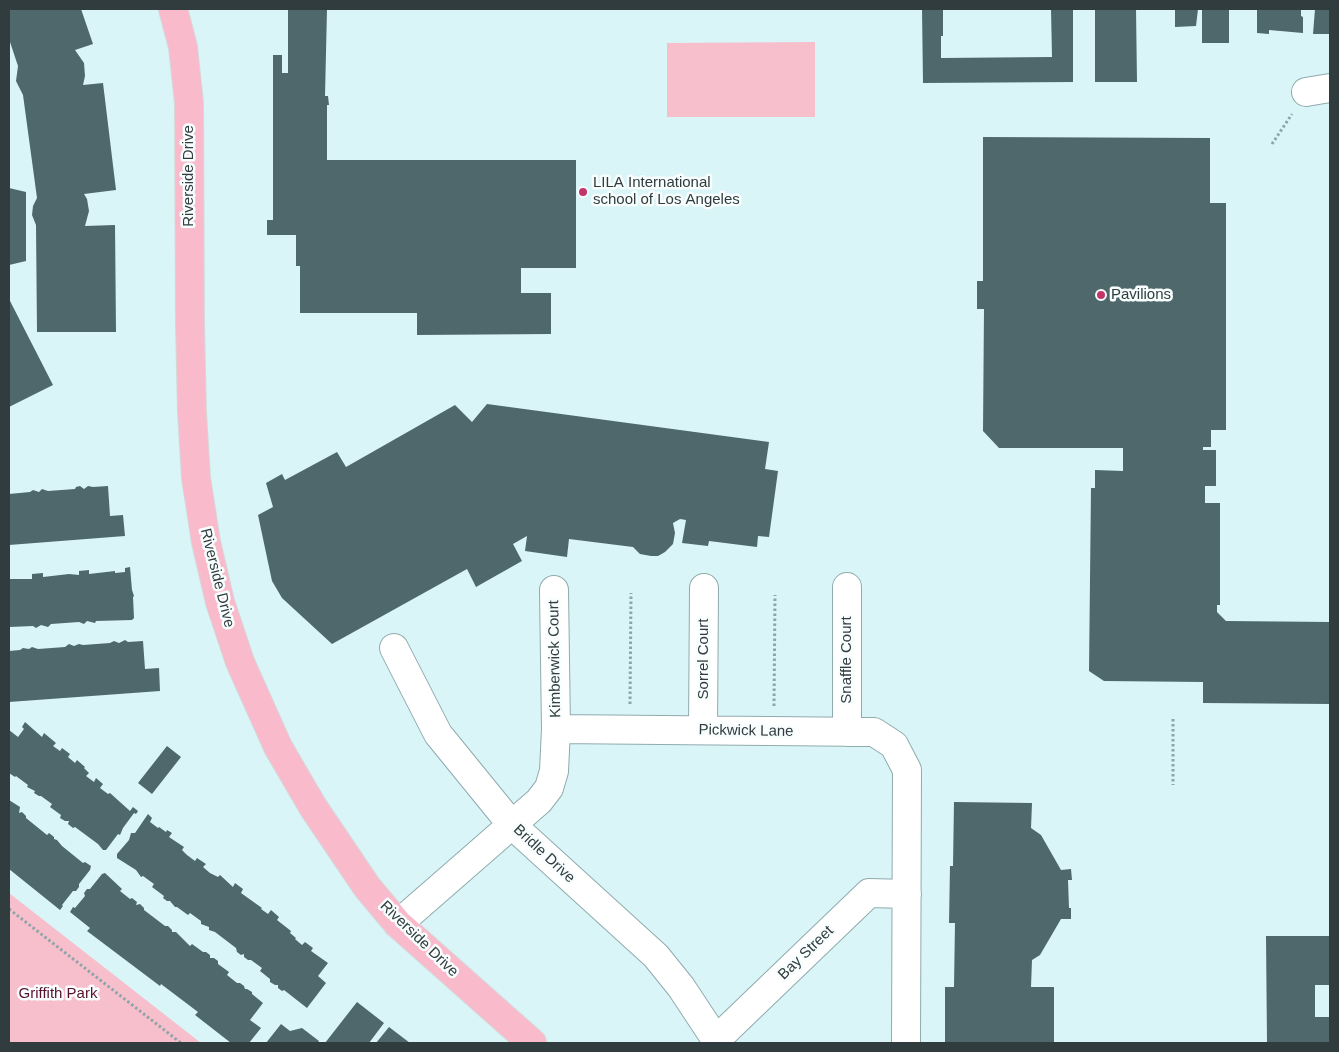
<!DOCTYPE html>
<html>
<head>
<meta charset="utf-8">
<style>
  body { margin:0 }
  #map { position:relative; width:1339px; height:1052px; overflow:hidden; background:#d9f5f8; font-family:Arial,sans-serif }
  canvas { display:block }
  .frame { position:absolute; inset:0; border:10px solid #303c3d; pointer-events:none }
</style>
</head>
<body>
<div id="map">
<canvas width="1339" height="1052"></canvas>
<div class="frame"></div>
</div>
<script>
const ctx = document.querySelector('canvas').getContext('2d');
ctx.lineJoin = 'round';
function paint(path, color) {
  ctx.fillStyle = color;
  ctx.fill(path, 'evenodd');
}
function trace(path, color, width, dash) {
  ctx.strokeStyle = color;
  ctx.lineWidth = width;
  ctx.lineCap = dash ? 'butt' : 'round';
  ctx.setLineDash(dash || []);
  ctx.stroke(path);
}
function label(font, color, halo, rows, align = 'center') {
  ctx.font = font + ' Arial,sans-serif';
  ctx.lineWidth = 5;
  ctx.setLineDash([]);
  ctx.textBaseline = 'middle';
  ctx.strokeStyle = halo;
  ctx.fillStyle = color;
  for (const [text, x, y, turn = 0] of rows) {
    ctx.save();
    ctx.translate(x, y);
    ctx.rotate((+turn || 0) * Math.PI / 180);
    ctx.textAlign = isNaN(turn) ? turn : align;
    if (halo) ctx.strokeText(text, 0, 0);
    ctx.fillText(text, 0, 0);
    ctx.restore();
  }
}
paint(new Path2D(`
  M815,42V117H667V43Z
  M9,893L201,1043H9Z`), '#f7becc');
paint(new Path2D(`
  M9,9H81L93,44L75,50L84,63L85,76L83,85L103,83L116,190L84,194L87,199L89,211L85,226L115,225L116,332H37L36,225L32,215L33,206L37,198L23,95L16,81L18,66L9,39Z
  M288,9H327L325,96H328L329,105H327V160H576V268H521V293H551V334L417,335V313H300V266H296V235H267V220H273V55H282V73H288Z
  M922,9H943V36H941V58L1052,57L1051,9H1073V82L923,83Z
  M1095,9H1136L1137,82H1095Z
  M1175,9H1198L1196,26L1175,27Z
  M1202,9H1229V43H1202Z
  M1257,9H1301V16L1303,17V33L1269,30V34L1257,33Z
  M1315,9H1330V34H1313Z
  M983,137L1210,138V203H1226V430H1211V447H1203V450H1216V486H1205V503H1220V605H1217V612L1226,621L1330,622V704L1203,703V682L1104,681L1089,671L1091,488H1095V470L1123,471V448H999L983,431L984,309H977V281H983Z
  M9,188L26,192V261L9,265Z
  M9,299L53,385L9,407Z
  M487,404L769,442L765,469L778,471L769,537L758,536L757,547L709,541L708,546L682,543L686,520L680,519L673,523L675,533L673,544L665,552L658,556H651L640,554L633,547L569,539L567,557L525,551L527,536L513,544L522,561L476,587L467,569L332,644L282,598L272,581L258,515L273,507L266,483L282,474L285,480L337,452L346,467L455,405L472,422Z
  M88,486L93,487L108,486L110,516L123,515L125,536L9,545V494L30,492L33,490L39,492L42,489L48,491L75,489L76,487L80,486L84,489Z
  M130,567L132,590L134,596L133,597L134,618L132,620L96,621L95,623L87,621L84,624L79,622L51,624L48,627L41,625L36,628L33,626L9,627V579H32V574L43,573V577L69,574L79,575V571L89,570V574L115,571V573L125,572V568Z
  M125,640L128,642L143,641L145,669L159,668L160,691L9,702V651L20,650L23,648L29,649L32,647L38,649L65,647L69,644L74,646L79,644L83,645L110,643L114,641L119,643Z
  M25,722L42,737L44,733L56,743L53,746L60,751L62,748L70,754L68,757L75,763L77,760L85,767L84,768L89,773L86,776L94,782L96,778L103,784L100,788L108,794L110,793L130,811L133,807L138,811L136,814L134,813L123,828L120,835L118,834L106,850H103L98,844L75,827L73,828L68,824L69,821H65L60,818L61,815L50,807L52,804L41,796H39L34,793L35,791L27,787L28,785L16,776L15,777L9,773V730L18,737L24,729L22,727Z
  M167,746L181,757L152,794L138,783Z
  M9,800L20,807L19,813L22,812L26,816V818L47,835L49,833L54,837V839L57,840L62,846L83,863L85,862L91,866L90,870L79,884V887L76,891H73L62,905L63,906L60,910L9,869Z
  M954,802L1032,803L1031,828L1041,835L1061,870L1071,869L1072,880H1068L1069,908H1071V919H1061L1040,955L1032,960L1031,987H1054V1043H945V987H954L955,923H949L950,866H953Z
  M148,814L152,818L150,822L158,828L159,827L166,832L167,830L172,833L169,837L184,847L182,850L187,855L195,861L197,858L206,864L203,867L210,873L218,877L220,875L233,887L235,883L243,889L241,893L262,908L261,909L268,914L271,910L279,917L277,920L291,931L290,933L296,938L295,939L302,945L305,942L313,948L311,951L328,963L318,976L326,983L307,1008L284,990L282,991L278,988V985H275L270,982V979L260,971L262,968L251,960H248L244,957V954L241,955L237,952L236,948L215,932L209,930V927L201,924V921L190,913L188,915L177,907H175L170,901H167L163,898L164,896L152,887L154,884L143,876L141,877L136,870L117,858V854L129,840L131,833H135Z
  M105,873L122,889L120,891L130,899L132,898L137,902L136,905L140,904L144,908V910L165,926H168L172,930V932H176L190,946L192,944L203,952H206L210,955V958H214L218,961V964L229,972L227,975L237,983H240L244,986L245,989H247L252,992V994L263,1003L250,1020L261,1028L249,1043H231L195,1015L198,1012L161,984L160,986L87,931L90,928L70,912L73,907L75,908L85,896L84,893L87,889H90L102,874Z
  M1266,936H1330V985H1315V1017H1330V1043H1267Z
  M357,1002L384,1023L369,1043H325Z
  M281,1024L290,1031L302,1028L319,1041L318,1043H266Z
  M389,1027L410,1043H376Z`), '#4f686b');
const minor = new Path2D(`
  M1306,92L1330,88
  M847,587V732
  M554,590L556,729
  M394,648L438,734L512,825L656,956L681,987L718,1043
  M703,730L704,588
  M398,924L539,801L549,788L554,771L556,729L874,732L894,745L907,770L906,1043
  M716,1040L869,893L907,894`);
const major = new Path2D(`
  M173,9L183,47L189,103L190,325L192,412L196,478L206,542L220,602L240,662L278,747L313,807L367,887L398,924L532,1043`);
trace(minor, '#90abae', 30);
trace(major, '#d6d8d8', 30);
trace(new Path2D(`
  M1272,144L1292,114
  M630,704L631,593
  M774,706L775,595
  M1173,719V785
  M9,909L181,1043`), '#8fa4a6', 3, [2.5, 2.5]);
trace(minor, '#fff', 28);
trace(major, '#f9bbcc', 28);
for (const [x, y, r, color] of [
  [583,192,5,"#c23569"],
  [1101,295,5,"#c23569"]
]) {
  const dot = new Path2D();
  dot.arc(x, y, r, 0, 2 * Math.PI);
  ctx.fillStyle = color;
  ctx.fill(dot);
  trace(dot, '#f8fdfe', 2);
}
label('15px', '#303c3d', '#f8fdfe', [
  ["Riverside Drive",189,176,-90],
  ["Riverside Drive",217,578,76],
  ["Kimberwick Court",555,659,-91],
  ["Sorrel Court",704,659,-90],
  ["Snaffle Court",847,660,-90],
  ["Pickwick Lane",746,731,1],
  ["Bridle Drive",544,854,43],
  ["Riverside Drive",419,939,44],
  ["Bay Street",806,953,-44]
]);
label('15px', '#303c3d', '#f8fdfe', [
  ["LILA International",593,183],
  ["school of Los Angeles",593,200],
  ["Pavilions",1111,295]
], 'left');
label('15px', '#5a112d', '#f8fdfe', [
  ["Griffith Park",58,994]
]);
</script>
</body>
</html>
